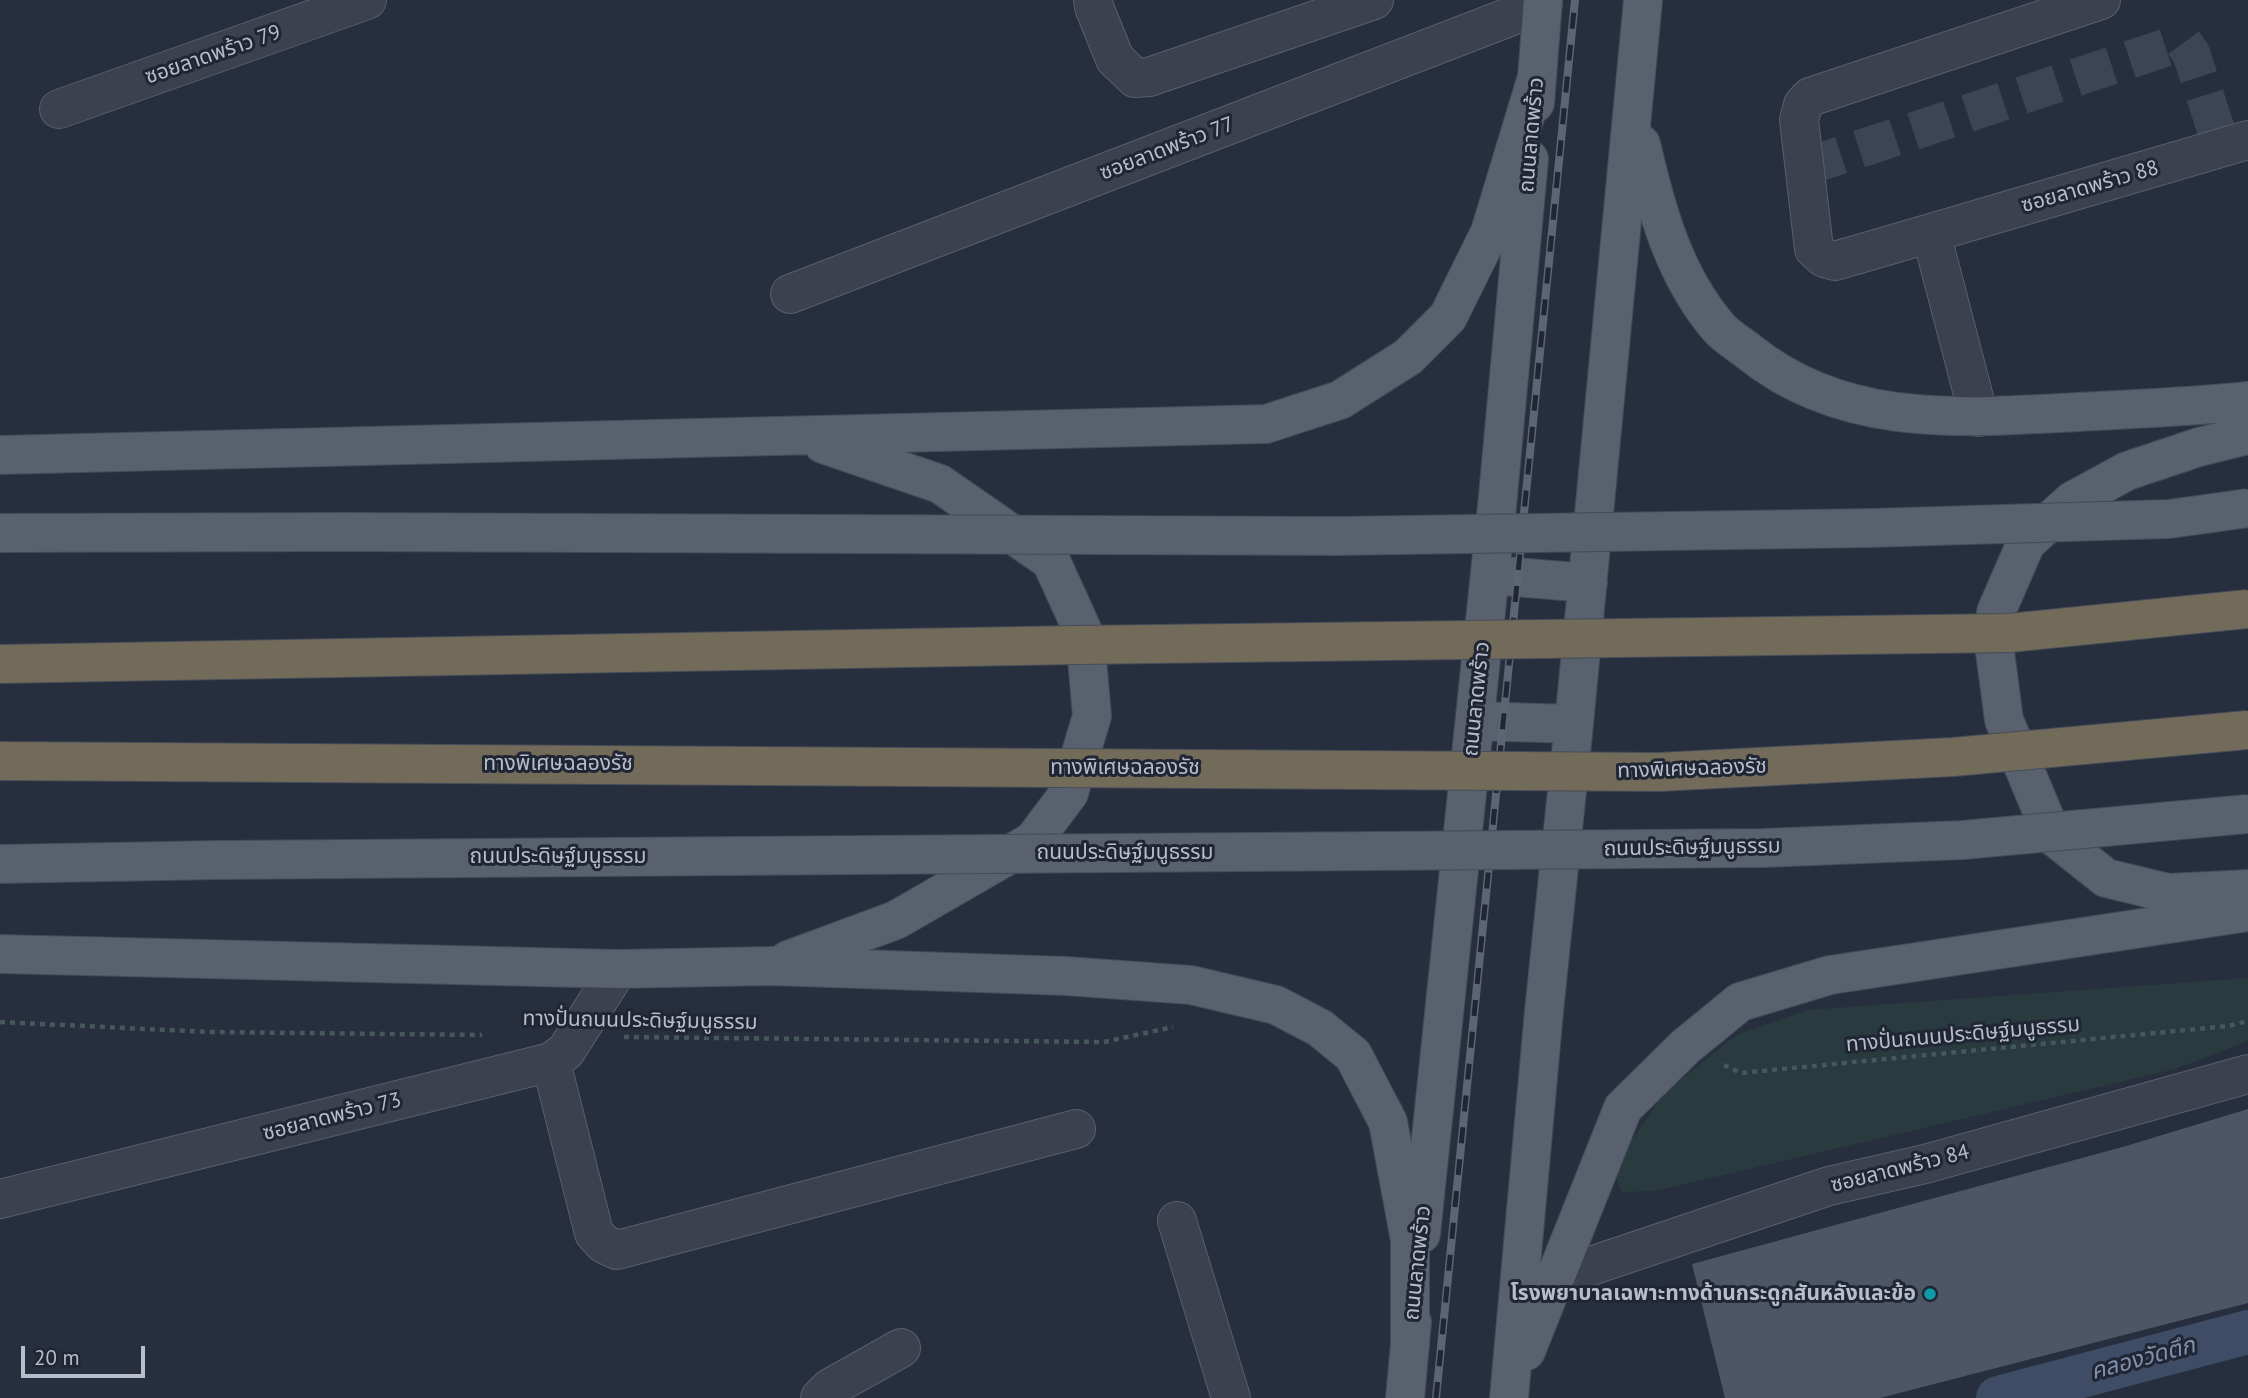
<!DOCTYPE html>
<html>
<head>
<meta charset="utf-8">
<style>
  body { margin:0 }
  #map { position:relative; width:2248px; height:1398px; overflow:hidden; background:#272f3e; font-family:"PT Sans",sans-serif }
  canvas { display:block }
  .scale { position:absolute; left:21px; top:1346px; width:124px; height:32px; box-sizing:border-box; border:4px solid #b7bdc9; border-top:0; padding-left:9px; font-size:21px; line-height:24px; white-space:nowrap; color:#b7bdc9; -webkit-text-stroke:5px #202633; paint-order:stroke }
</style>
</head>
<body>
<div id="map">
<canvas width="2248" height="1398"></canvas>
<div class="scale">20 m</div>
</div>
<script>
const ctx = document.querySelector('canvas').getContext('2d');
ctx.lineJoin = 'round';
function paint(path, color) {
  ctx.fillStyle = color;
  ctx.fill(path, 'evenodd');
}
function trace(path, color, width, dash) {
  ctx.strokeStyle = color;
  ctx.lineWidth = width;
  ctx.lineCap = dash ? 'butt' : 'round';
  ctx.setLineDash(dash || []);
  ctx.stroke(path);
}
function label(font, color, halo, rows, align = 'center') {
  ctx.font = font + ' "PT Sans","Noto Sans Thai",sans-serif';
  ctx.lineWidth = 6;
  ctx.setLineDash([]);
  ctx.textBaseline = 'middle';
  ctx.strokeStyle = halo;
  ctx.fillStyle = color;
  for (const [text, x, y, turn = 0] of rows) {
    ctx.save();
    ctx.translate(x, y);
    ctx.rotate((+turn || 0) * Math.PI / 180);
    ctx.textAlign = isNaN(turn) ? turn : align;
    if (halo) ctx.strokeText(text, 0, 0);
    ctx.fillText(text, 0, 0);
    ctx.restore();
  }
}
paint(new Path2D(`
  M2248,978V1041L2175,1069L1655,1191L1622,1192L1616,1177L1630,1143L1663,1094L1736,1035L1808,1010Z`), '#293b3f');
trace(new Path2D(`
  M1998,1398L2248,1332`), '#3e4c65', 44);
paint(new Path2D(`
  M2248,1109V1303L1880,1398H1725L1692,1264L2126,1146Z`), '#4d5666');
trace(new Path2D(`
  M1805,167L2183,42L2191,53L2222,148`), '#3d4453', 38, [38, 19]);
const minor = new Path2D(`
  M1093,0L1094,7L1115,59L1135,78L1149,77L1374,0
  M59,109L367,0
  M1931,233L1835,261L1824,258L1814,249L1799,120L1803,105L1810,97L2101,0
  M790,294L1543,4
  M1979,417L1931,233L2248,140
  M551,1062L594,1233L604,1244L617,1250L1076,1129
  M0,1199L551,1062L566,1051L618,969
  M1177,1221L1231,1398
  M1555,1278L1829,1186L1925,1164L2248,1074
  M820,1398L830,1388L901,1348`);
const major = new Path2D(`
  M1535,103L1543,0
  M1641,144C1656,209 1674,276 1719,328C1727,337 1739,344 1748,351C1844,429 1962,418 2078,412C2135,409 2192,407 2248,401
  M2248,435L2199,447L2127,471L2072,501L2026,543L1996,612L1995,652L2004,720L2052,835L2106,878L2168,893L2248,889
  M0,455L1266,424L1340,400L1408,357L1448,317L1490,232L1537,77
  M0,533L347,532
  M1490,575L1588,583
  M1475,721L1574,724
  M0,864L219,860
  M0,954L618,969L771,966L1066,976L1191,985L1276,1005L1320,1028L1353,1055L1388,1122L1410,1240V1346
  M788,960L896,920L1033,841L1069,793L1092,716L1085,636L1051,561L940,484L823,444
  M1421,1234L1498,496L1529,159
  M1526,1351L1623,1108L1685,1047L1740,1002L1830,975L2248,912
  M1405,1398L1412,1322
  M1509,1398L1544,1011L1574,724L1643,0`);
trace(minor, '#595f6c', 40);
trace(major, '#444a57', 40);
trace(new Path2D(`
  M0,1022L209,1032L482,1035
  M624,1037L1104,1042L1173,1027
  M1724,1065L1741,1073L2228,1026L2248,1021`), '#47585c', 4.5, [5, 5]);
trace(minor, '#3b414e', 38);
trace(major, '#59606e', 38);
const rail = new Path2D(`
  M1436,1398L1575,0`);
trace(rail, '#5d6574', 8);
trace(rail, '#202633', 5, [16]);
const majorBridge = new Path2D(`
  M347,532L1338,536L1870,528L2169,519L2248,508
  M219,860L1764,848L1963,840L2248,814`);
const highwayBridge = new Path2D(`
  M0,664L1077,645L2009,633L2248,609
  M0,761L1659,772L1953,757L2248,730`);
trace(majorBridge, '#444a57', 40, []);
trace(highwayBridge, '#464c59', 40, []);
trace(majorBridge, '#59606e', 38);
trace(highwayBridge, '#736b59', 38);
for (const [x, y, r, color] of [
  [1930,1294,7,"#0f9aa8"]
]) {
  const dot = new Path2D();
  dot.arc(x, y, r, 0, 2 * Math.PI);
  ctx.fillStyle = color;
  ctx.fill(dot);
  trace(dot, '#202633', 2.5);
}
label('21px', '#b7bdc9', '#202633', [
  ["ซอยลาดพร้าว 79",213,55,-19],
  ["ถนนลาดพร้าว",1532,135,-85],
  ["ซอยลาดพร้าว 77",1167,149,-21],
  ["ซอยลาดพร้าว 88",2090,187,-16],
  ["ถนนลาดพร้าว",1477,699,-84],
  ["ทางพิเศษฉลองรัช",558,764],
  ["ทางพิเศษฉลองรัช",1125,768],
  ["ทางพิเศษฉลองรัช",1692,769,-2],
  ["ถนนประดิษฐ์มนูธรรม",1692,848,-1],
  ["ถนนประดิษฐ์มนูธรรม",1125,853],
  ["ถนนประดิษฐ์มนูธรรม",558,857],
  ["ทางปั่นถนนประดิษฐ์มนูธรรม",640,1021,1],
  ["ทางปั่นถนนประดิษฐ์มนูธรรม",1963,1035,-5],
  ["ซอยลาดพร้าว 73",332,1117,-14],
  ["ซอยลาดพร้าว 84",1900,1169,-14],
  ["ถนนลาดพร้าว",1418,1263,-84]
]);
label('bold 21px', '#b7bdc9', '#202633', [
  ["โรงพยาบาลเฉพาะทางด้านกระดูกสันหลังและข้อ",1916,1294]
], 'right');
label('italic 23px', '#8191ae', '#202633', [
  ["คลองวัดตึก",2143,1359,-15]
]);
</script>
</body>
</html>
